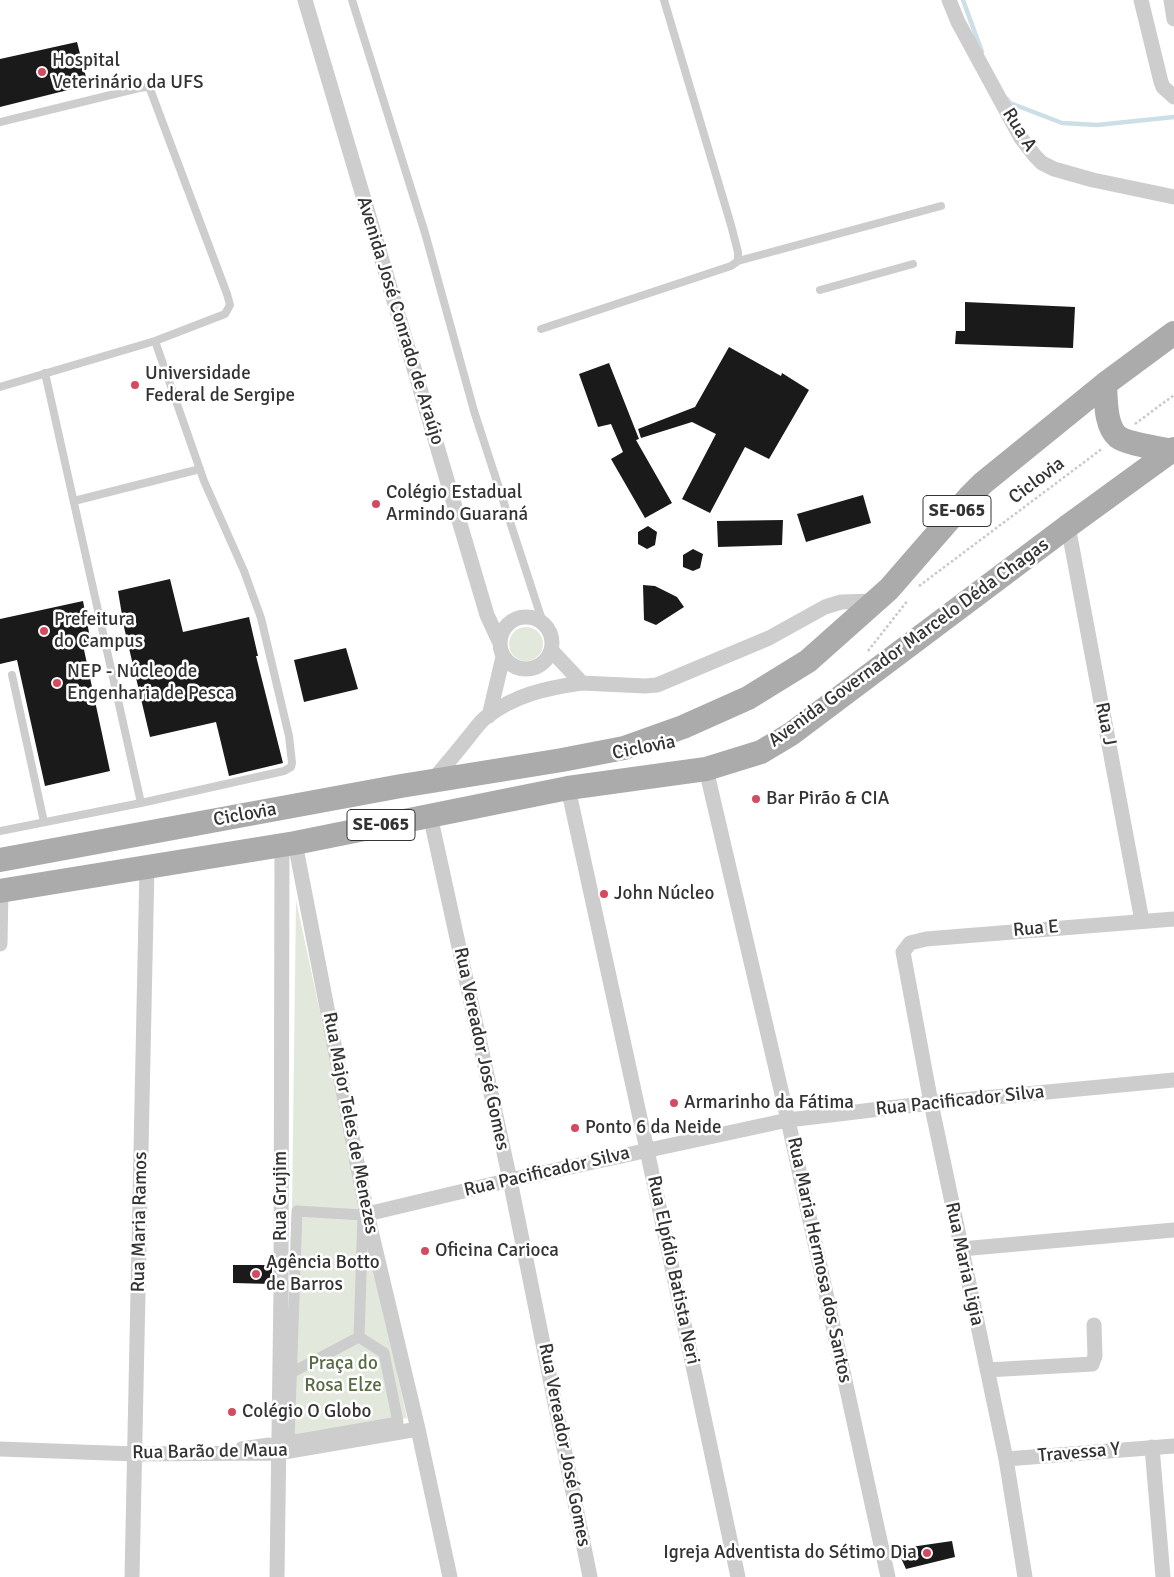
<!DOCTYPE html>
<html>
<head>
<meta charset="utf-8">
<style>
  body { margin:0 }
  canvas { display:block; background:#fff }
</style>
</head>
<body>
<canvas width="1174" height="1577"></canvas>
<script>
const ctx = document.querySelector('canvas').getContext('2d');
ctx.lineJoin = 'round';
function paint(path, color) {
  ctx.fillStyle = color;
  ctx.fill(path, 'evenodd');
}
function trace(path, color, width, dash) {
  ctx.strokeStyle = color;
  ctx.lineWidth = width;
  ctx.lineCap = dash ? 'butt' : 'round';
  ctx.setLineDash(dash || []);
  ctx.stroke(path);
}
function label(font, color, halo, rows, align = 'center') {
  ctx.font = font + ' Signika,sans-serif';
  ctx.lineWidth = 5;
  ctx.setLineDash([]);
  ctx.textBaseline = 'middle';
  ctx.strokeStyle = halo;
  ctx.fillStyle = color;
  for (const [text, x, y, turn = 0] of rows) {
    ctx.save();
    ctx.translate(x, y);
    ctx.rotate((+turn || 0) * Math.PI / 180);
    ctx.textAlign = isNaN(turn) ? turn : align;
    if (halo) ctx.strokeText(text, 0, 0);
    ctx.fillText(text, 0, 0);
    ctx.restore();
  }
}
paint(new Path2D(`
  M509 644a17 17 0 1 1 34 0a17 17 0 1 1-34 0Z
  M296,900L407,1418L289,1441Z`), '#e3e8dd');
trace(new Path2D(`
  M963,0L982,52
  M1007,99L1010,103L1062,123L1097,125L1174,117`), '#ccdfe7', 4.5);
paint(new Path2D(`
  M77,42L88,85L0,107V59Z
  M965,302L1075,307L1073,348L955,344L956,331H965Z
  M729,347L781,376L782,373L809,390L769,459L745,447L710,513L682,499L716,434L692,422L641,438L638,429L695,407Z
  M609,363L639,439L636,440L672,503L645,518L611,459L623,452L611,424L598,427L579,374Z
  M863,495L871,523L806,542L797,514Z
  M783,520L782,545L718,547L717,521Z
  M648,526L657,532L655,545L647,549L638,544V532Z
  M693,549L703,554L700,568L693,571L683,567V555Z
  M170,579L183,632L249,617L258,656H256L283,763L229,776L216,722L150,737L124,627L118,591Z
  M643,585L655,586L677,597L684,607L656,625L644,620Z
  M83,601L91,643L83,645L110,771L45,786L17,660L0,664V619Z
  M346,648L358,689L304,702L294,660Z
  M233,1265H272V1284L233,1283Z
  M952,1541L955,1557L906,1569L897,1549Z`), '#1a1a1a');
trace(new Path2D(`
  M1135,424L1174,395
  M919,586L1103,448
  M868,651L908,600`), '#c7c7c7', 2.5, [2.5, 2.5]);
trace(new Path2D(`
  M352,0L425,233L474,411L543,623
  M0,122L139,88L147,87L150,89L227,294L230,305L225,314L155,341L0,387
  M738,261L941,206
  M820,290L913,264
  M541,329L731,266L738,261V252L731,225L664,0
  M45,373L141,803
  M74,501L200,469
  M12,675L44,822
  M0,831L141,803L284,771L291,767L292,763L289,736L261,618L244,571L204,481L155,341`), '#cdcdcd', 8);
trace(new Path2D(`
  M297,1211L363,1215L359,1337L384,1353L398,1422L289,1441Z
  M291,1373L359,1337
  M241,1447L269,1443`), '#cdcdcd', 11);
trace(new Path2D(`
  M305,0L487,615L499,641
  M949,0L958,22L1021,138L1035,156L1042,163L1054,169L1093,180L1174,197
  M1141,0L1161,82L1163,87L1174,97
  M1171,0L1174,19
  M1068,526L1142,921
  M500 643a26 26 0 1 1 52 0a26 26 0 1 1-52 0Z
  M551,650L582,683L645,686L657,685L769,638L825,607L841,602L875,601
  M489,716L503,657
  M706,769L788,1120L888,1577
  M433,780C444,767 456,753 467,739C473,732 478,724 485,718C514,695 546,688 582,683
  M568,788L647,1150L738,1577
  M430,815L510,1180L590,1577
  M295,843L367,1214L418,1429L450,1577
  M0,944L1,891
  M367,1214L510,1180L788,1120L931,1103L1174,1080
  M961,1249L1174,1230
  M987,1370L1092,1364L1095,1356L1094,1325
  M1152,1447L1163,1577
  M0,1449L135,1454L278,1453L418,1429
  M1006,1459L1174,1446
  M132,1577L147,866
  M277,1577L281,1289L282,845
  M1025,1577L1006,1459L931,1103L903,952L910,943L926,939L1174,919`), '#cdcdcd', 15);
trace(new Path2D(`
  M1105,384C1106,400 1105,426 1118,437C1127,444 1160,448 1172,451
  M0,860L401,786L562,760L624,748L683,727L748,698L808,661L889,589L969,497L983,483L1105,384L1174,333
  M0,891L295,843L568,788L706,769L761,752L791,734L1068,526L1174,449`), '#ababab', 24);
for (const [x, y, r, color] of [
  [42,72,5,"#d44a5e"],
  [135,385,5,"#d44a5e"],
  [376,504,5,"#d44a5e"],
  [44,631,5,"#d44a5e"],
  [57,683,5,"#d44a5e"],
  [756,799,5,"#d44a5e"],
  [604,894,5,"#d44a5e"],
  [674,1103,5,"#d44a5e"],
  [575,1128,5,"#d44a5e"],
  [425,1251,5,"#d44a5e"],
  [256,1274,5,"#d44a5e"],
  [232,1412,5,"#d44a5e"],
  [927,1553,5,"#d44a5e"]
]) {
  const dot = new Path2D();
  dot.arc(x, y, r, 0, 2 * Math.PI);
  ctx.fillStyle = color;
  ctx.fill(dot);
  trace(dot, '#fff', 2);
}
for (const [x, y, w] of [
  [957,511,68],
  [381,825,68]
]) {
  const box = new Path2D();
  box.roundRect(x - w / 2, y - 15.5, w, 31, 4);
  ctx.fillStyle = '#fff';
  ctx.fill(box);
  trace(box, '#333', 1);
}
label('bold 18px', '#333', null, [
  ["SE-065",957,511],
  ["SE-065",381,825]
]);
label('19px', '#333', '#fff', [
  ["Hospital",52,61],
  ["Veterinário da UFS",52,83],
  ["Universidade",145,374],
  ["Federal de Sergipe",145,396],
  ["Colégio Estadual",386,493],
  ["Armindo Guaraná",386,515],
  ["Prefeitura",54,620],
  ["do Campus",54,642],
  ["NEP - Núcleo de",67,672],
  ["Engenharia de Pesca",67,694],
  ["Bar Pirão & CIA",766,799],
  ["John Núcleo",614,894],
  ["Armarinho da Fátima",684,1103],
  ["Ponto 6 da Neide",585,1128],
  ["Oficina Carioca",435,1251],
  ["Agência Botto",266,1263],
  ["de Barros",266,1285],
  ["Colégio O Globo",242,1412],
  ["Igreja Adventista do Sétimo Dia",917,1553,"right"]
], 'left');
label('19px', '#333', '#fff', [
  ["Rua A",1019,130,58],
  ["Avenida José Conrado de Araújo",400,321,73],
  ["Ciclovia",1037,481,-37],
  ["Avenida Governador Marcelo Déda Chagas",909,643,-36],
  ["Rua J",1105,724,79],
  ["Ciclovia",644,748,-11],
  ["Ciclovia",245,815,-10],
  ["Rua E",1036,929,-5],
  ["Rua Vereador José Gomes",481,1049,78],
  ["Rua Pacificador Silva",960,1101,-6],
  ["Rua Major Teles de Menezes",350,1123,79],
  ["Rua Pacificador Silva",547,1172,-13],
  ["Rua Grujim",281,1196,-90],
  ["Rua Maria Ramos",140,1222,-89],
  ["Rua Maria Hermosa dos Santos",819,1260,78],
  ["Rua Maria Ligia",964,1264,78],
  ["Rua Elpídio Batista Neri",673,1270,78],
  ["Rua Vereador José Gomes",564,1445,79],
  ["Rua Barão de Maua",210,1452,-1],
  ["Travessa Y",1079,1453,-5]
]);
label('19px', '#596b44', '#fff', [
  ["Praça do",343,1364],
  ["Rosa Elze",343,1386]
]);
</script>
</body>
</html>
